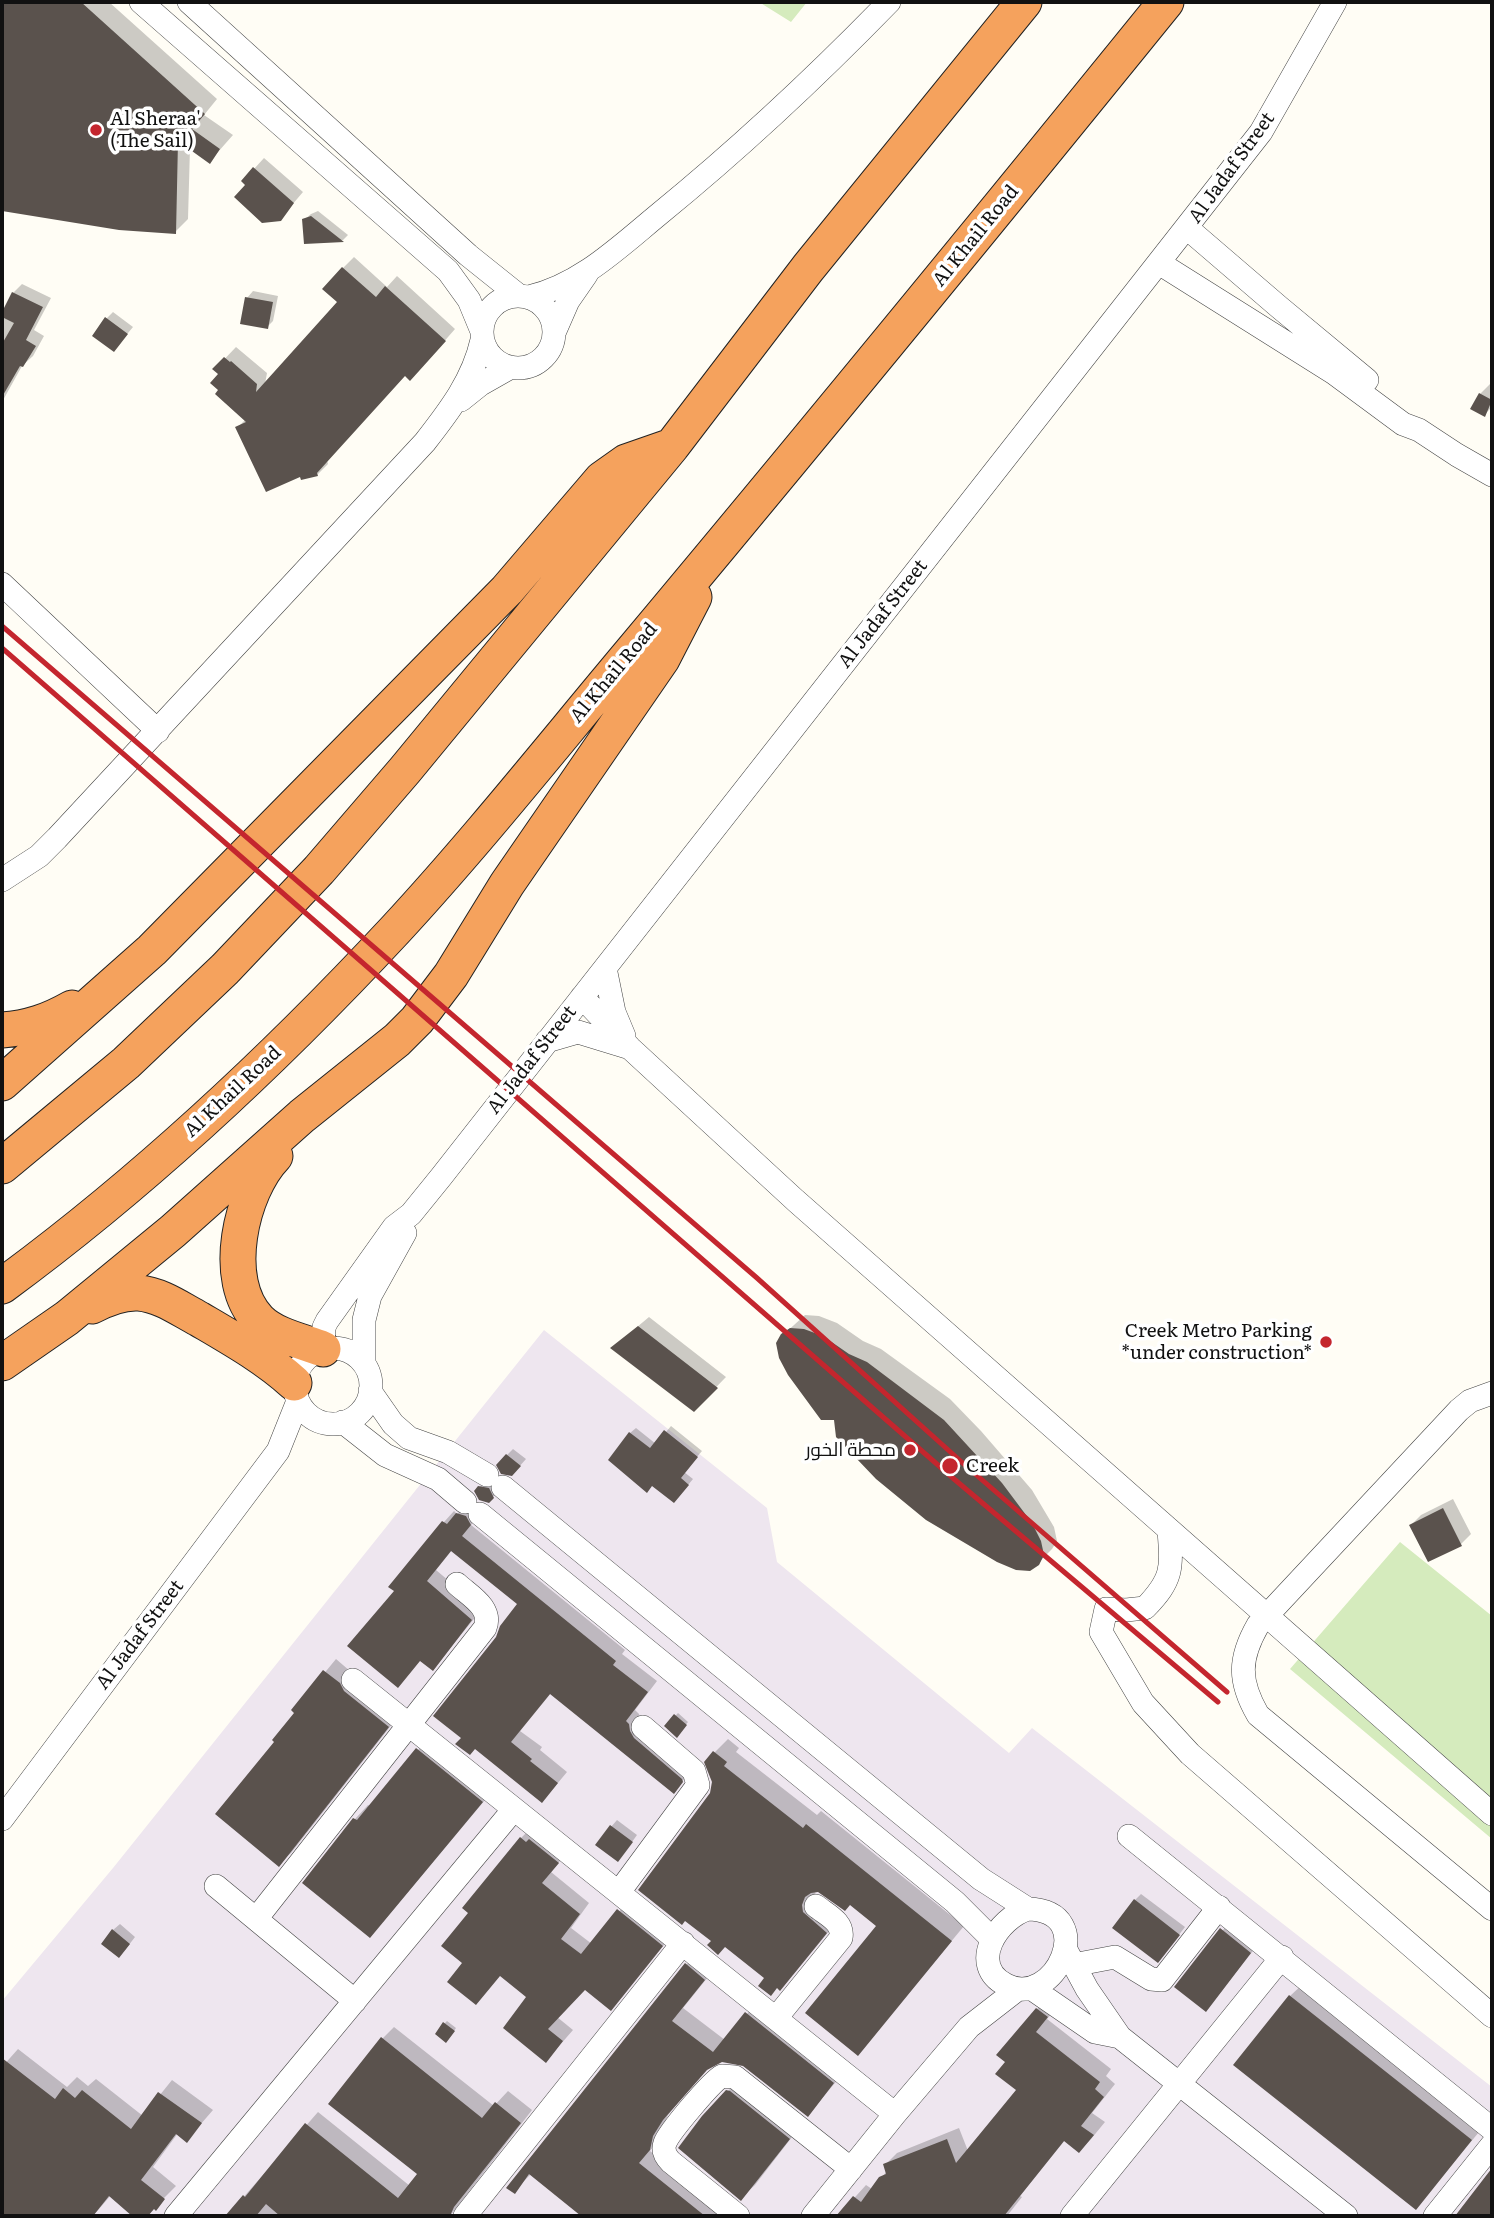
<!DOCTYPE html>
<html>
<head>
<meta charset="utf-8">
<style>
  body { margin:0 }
  #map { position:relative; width:1494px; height:2218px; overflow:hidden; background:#fffdf5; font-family:Literata,serif }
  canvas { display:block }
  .frame { position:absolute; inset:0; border:4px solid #111; pointer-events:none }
</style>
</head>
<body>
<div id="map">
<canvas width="1494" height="2218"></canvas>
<div class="frame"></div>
</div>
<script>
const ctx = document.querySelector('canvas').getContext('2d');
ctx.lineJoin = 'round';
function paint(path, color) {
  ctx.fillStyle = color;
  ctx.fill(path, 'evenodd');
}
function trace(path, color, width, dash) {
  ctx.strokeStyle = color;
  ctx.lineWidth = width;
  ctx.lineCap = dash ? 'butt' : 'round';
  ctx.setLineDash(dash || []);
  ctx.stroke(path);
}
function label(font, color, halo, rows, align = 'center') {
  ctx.font = font + ' Literata,Cairo,serif';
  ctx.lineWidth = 7;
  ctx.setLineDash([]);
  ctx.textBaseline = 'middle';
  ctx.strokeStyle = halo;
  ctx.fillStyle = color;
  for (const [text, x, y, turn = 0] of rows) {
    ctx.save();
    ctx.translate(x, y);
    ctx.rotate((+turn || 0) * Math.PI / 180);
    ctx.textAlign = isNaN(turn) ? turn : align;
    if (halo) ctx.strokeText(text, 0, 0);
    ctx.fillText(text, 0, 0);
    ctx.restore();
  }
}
paint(new Path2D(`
  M544,1330L767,1508L777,1562L1009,1753L1032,1728L1492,2087V2216H2V2001L113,1868Z`), '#eee6ef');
paint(new Path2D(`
  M759,2H807L791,22Z
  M1400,1542L1492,1616V1839L1290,1669Z`), '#d5ebbd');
paint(new Path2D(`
  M2,2H109L217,99L204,115L233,135L210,161L190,148L188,219L175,232L120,228L2,209Z
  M264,158L303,192L280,219L243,181Z
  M318,211L348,235L343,240L306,243L304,220L311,214Z
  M354,257L387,287L397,276L455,329L421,368L406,374L327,460L328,464L317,475L238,427L246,419L221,374L215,369L236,347L267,373L265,384L340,302L343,268Z
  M22,284L51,298L34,330L44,336L33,356L22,366L2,402V316L13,293Z
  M253,291L278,296L273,321L267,327L247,298Z
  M113,312L133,327L114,350L106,319Z
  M1490,384L1492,385V407L1484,415L1480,394Z
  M805,1315L819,1316L837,1323L863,1341L881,1349L950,1399L981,1431L1032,1490L1054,1527L1057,1541L1052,1549L1038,1563L836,1419L783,1335Z
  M649,1317L726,1377L694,1410L612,1348Z
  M671,1426L702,1451L684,1472L693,1479L679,1496L630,1433L636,1428L656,1444Z
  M513,1449L526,1459L518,1468L507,1455Z
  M486,1481L496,1483L495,1495L488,1501L479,1487Z
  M1453,1499L1471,1534L1461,1544L1429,1560L1411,1525L1421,1515Z
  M468,1503L481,1513L471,1525L625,1650L622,1654L657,1681L635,1710L639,1714L640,1720L692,1770L673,1792L551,1693L520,1731L542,1747L540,1750L567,1772L552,1790L463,1738L498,1638L519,1604L452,1550L436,1570L482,1609L433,1669L396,1591L391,1586L444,1522L454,1511L457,1514Z
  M336,1659L400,1714L291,1853L279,1864L297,1712L294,1710Z
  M678,1713L688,1722L677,1735L666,1726Z
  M430,1736L495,1788L383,1922L355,1819L368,1805L370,1806Z
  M728,1739L739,1748L736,1752L817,1815L821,1811L964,1926L858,2054L878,1925L850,1903L815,1890L816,1898L839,1919L793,1975L766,1978L726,1945L713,1940L711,1794L714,1753Z
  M617,1820L637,1835L624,1853L611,1827Z
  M531,1828L568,1851L551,1872L589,1903L571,1928L592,1944L628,1901L672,1935L621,1998L585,1988L557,2017L573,2030L546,2061L529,1997L501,1974L464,1963L471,1912L521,1838Z
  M1141,1894L1185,1927L1164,1954L1135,1900Z
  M1232,1919L1260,1942L1206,2010L1177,1987Z
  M120,1924L135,1937L125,1950L113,1930Z
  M698,1953L716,1967L683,2008L725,2040L758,2001L845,2071L808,2115L744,2064L722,2060L706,2069L668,2115L663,2126L661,2136L650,2151L728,2214L726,2216H584L531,2174L514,2191L686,1965Z
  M1304,1983L1484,2126L1416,2208L1290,1996Z
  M1049,1997L1059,2004L1047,2019L1111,2069L1106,2076L1115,2084L1092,2113L1105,2122L1091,2139L1079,2151L1065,2140L1020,2196L1022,2197L1007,2216H838L866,2185L872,2189L887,2171L885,2165L897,2153L959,2128L968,2151L1018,2089L1007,2061L1037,2009Z
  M447,2021L456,2028L449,2038L444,2024Z
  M394,2027L494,2106L508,2091L532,2110L450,2216H227L318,2112L410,2186L419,2174L382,2039Z
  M18,2049L67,2087L77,2077L88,2086L96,2079L143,2116L172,2080L213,2110L187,2140L178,2133L153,2167L176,2186L146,2216H135L111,2195L93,2216H2V2067Z
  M741,2078L802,2124L755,2185L741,2198L727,2092Z`), '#0003');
paint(new Path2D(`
  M2,2H81L205,114L192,129L220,149L210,164L178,141L176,234L119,230L2,211Z
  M253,167L294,203L281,221L262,223L234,197L245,185L241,181Z
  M311,216L344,242L304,244L302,219Z
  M342,267L376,297L385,286L446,341L410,381L405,376L317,473L318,476L301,480L300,477L266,492L235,427L246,422L215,394L218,390L210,383L218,374L212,369L224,357L230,362L231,361L257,384L256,392L337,302L322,289Z
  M12,292L43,307L26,340L36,346L23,367L20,366L2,397V344L14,323L2,317V312Z
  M245,297L273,302L268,329L240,324Z
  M105,317L128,334L114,352L92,336Z
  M1479,393L1492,400L1485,417L1470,409Z
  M638,1326L718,1388L694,1412L610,1348Z
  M790,1328L804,1329L823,1336L849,1354L867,1362L944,1420L1002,1483L1032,1523L1041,1541L1044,1555L1039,1565L1030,1571L1016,1570L997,1562L926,1520L876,1479L836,1437L834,1420H821L788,1375L779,1358L776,1343L781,1334Z
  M664,1430L698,1457L681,1478L689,1485L674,1503L652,1486L647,1493L608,1460L629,1432L650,1448Z
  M506,1454L521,1466L512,1476L501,1474L496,1465Z
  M478,1486L489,1488L494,1498L489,1503L479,1500L474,1491Z
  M1443,1508L1462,1546L1428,1562L1409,1525Z
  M456,1513L466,1516L471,1525L462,1536L616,1661L613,1665L648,1692L626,1721L629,1724L630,1731L634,1738L682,1779L683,1782L674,1794L550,1694L511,1742L532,1759L530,1761L558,1783L542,1803L475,1749L470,1755L455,1744L461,1738L433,1716L496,1637L500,1626L517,1604L451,1551L427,1581L472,1620L433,1671L420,1661L398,1688L347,1646L394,1591L388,1587L442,1521L447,1524Z
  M323,1670L340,1683L344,1691L389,1727L279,1867L215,1814L274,1742L272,1740L294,1713L291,1710Z
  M674,1714L687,1725L677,1738L664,1726Z
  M416,1748L483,1802L370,1938L302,1883L353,1818L357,1820Z
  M713,1751L727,1762L724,1766L803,1828L806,1824L952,1941L858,2056L805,2013L876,1926L850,1905L845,1911L818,1892L811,1893L805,1897L802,1905L803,1912L827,1933L780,1991L777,1988L771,1996L758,1986L764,1978L725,1947L718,1955L707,1945L711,1941L685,1921L682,1925L638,1890L710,1793L712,1782L704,1762Z
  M610,1825L633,1842L618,1862L595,1845Z
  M520,1837L526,1842L529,1839L559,1863L542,1883L580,1914L561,1939L581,1954L617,1909L663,1946L611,2011L585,1990L548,2029L563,2041L546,2063L503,2028L526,1997L500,1976L476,2005L447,1982L462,1963L441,1946L468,1913L462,1908Z
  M1134,1899L1180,1935L1158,1963L1112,1928Z
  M1220,1928L1251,1953L1206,2012L1174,1987Z
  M112,1929L130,1944L119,1958L101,1944Z
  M685,1963L705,1980L672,2021L713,2052L745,2012L834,2083L808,2117L743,2066L722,2062L707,2070L663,2120L653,2136L650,2150L639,2163L705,2216H581L529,2174L515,2194L506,2188Z
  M1289,1995L1472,2140L1416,2210L1233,2065Z
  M1036,2008L1048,2017L1036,2032L1100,2082L1095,2089L1104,2097L1081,2126L1094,2135L1079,2153L1064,2141L1004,2216H836L853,2196L861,2202L879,2177L886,2174L883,2164L947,2139L956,2163L1016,2090L995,2074L1005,2062L996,2055Z
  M443,2022L455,2031L446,2043L435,2034Z
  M381,2037L482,2118L495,2102L521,2123L454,2207L450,2216H280L266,2204L256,2216H225L243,2195L245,2197L305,2123L398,2198L417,2174L328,2104Z
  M2,2058L55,2099L63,2088L75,2098L82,2090L131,2129L158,2092L202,2123L187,2143L176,2134L141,2180L165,2199L156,2211L154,2209L148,2216H132L109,2196L93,2216H2Z
  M726,2090L730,2091L790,2139L741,2201L678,2148L702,2116Z
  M1492,2168V2216H1455Z`), '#5a524d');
const minor = new Path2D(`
  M141,2L448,271L469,300L481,329
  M189,2L468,255L518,295
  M1187,228L1279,307L1367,380
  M1159,263L1334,373L1403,424L1419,430L1457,455L1492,475
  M482 332a36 36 0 1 1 72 0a36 36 0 1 1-72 0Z
  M529,297C580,285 618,248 658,215C739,149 816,77 889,2
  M554,333L568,301L586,275
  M461,400L481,384L511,367
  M2,584L158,731
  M2,880L39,856L57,838L425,442C450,410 473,380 482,340
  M605,968L614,1012L624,1036
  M582,997L630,1048L795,1200L1492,1814
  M547,1041L578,1032L627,1047
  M295 1386a38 38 0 1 1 76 0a38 38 0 1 1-76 0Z
  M323,1349L324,1327L327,1321L394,1227L411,1214L441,1177L1261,132L1335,2
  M364,1363V1320L370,1296L405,1233
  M370,1391L393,1424L409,1438L448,1452L487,1475
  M1492,1393L1470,1401L1459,1410L1258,1625C1239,1658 1238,1681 1258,1715L1492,1909
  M343,1422L385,1455L438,1479L465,1502
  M503,1487L981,1879L1028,1909
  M480,1514L955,1902L992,1939
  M1169,1530C1172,1569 1173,1579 1145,1608L1126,1610L1106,1609L1101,1632L1143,1703L1190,1754L1492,2016
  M353,1680L895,2114
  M2,1819L278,1451L298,1401
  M1129,1836L1492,2129
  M216,1886L355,2001
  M619,1892L698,1785L694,1771L643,1727
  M1028,1909C1101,1911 1054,2010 1006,1985C967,1965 998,1918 1028,1909Z
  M256,1919L485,1628C493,1608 470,1596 457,1584
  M1066,1950L1087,1989L1120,2037L1346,2216
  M1073,1965L1115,1957L1151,1979L1162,1980L1219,1907
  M1031,1988L1095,2032L1120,2037
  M776,2018L841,1938C844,1922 827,1915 816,1906
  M176,2216L514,1809
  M465,2216L683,1943
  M738,2216L671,2162C666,2157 662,2151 665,2143C669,2132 712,2081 722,2076L735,2077L851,2169
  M813,2216L895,2114L969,2027L1018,1989
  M1072,2216L1282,1957
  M1435,2216L1492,2145`);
const highway = new Path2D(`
  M2,1030C29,1028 49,1021 72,1008
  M2,1083L152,950L507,590L602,479L626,462L672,446
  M275,1156C241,1191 220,1281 259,1320C275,1336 302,1341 323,1349
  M2,1166L126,1063L225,969L319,870L405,770L672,446L808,268L1024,2
  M2,1286C145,1181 275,1059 396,929C479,839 555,743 634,649C813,435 990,219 1166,2
  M92,1306C107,1298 122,1292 139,1293C161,1295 180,1309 199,1319C233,1339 265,1357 294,1383
  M2,1363L67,1318L173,1231L302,1116L397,1040L417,1020L451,975L507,884L662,659L694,597`);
trace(minor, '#444', 24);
trace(highway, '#222', 37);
trace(minor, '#fff', 23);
trace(highway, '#f5a25d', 35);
trace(new Path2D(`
  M2,626L757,1278L966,1466L1227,1692
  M2,648L954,1479L1218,1702`), '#c4262e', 5);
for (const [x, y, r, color] of [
  [96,130,7,"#c4262e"],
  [1326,1342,7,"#c4262e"],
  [910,1450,7,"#c4262e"],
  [950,1466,9,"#c4262e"]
]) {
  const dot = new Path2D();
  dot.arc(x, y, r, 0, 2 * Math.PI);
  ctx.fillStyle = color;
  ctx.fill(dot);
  trace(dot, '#fff', 2.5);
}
label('19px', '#111', '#fff', [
  ["Al Sheraa'",110,119],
  ["(The Sail)",110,141],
  ["Creek Metro Parking",1312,1331,"right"],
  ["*under construction*",1312,1353,"right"],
  ["محطة الخور",896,1450,"right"],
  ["Creek",966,1466]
], 'left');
label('19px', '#111', '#fff', [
  ["Al Jadaf Street",1232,168,-54],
  ["Al Khail Road",976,236,-51],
  ["Al Jadaf Street",883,614,-52],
  ["Al Khail Road",614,673,-50],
  ["Al Jadaf Street",532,1060,-52],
  ["Al Khail Road",233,1092,-43],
  ["Al Jadaf Street",140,1635,-53]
]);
</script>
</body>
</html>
